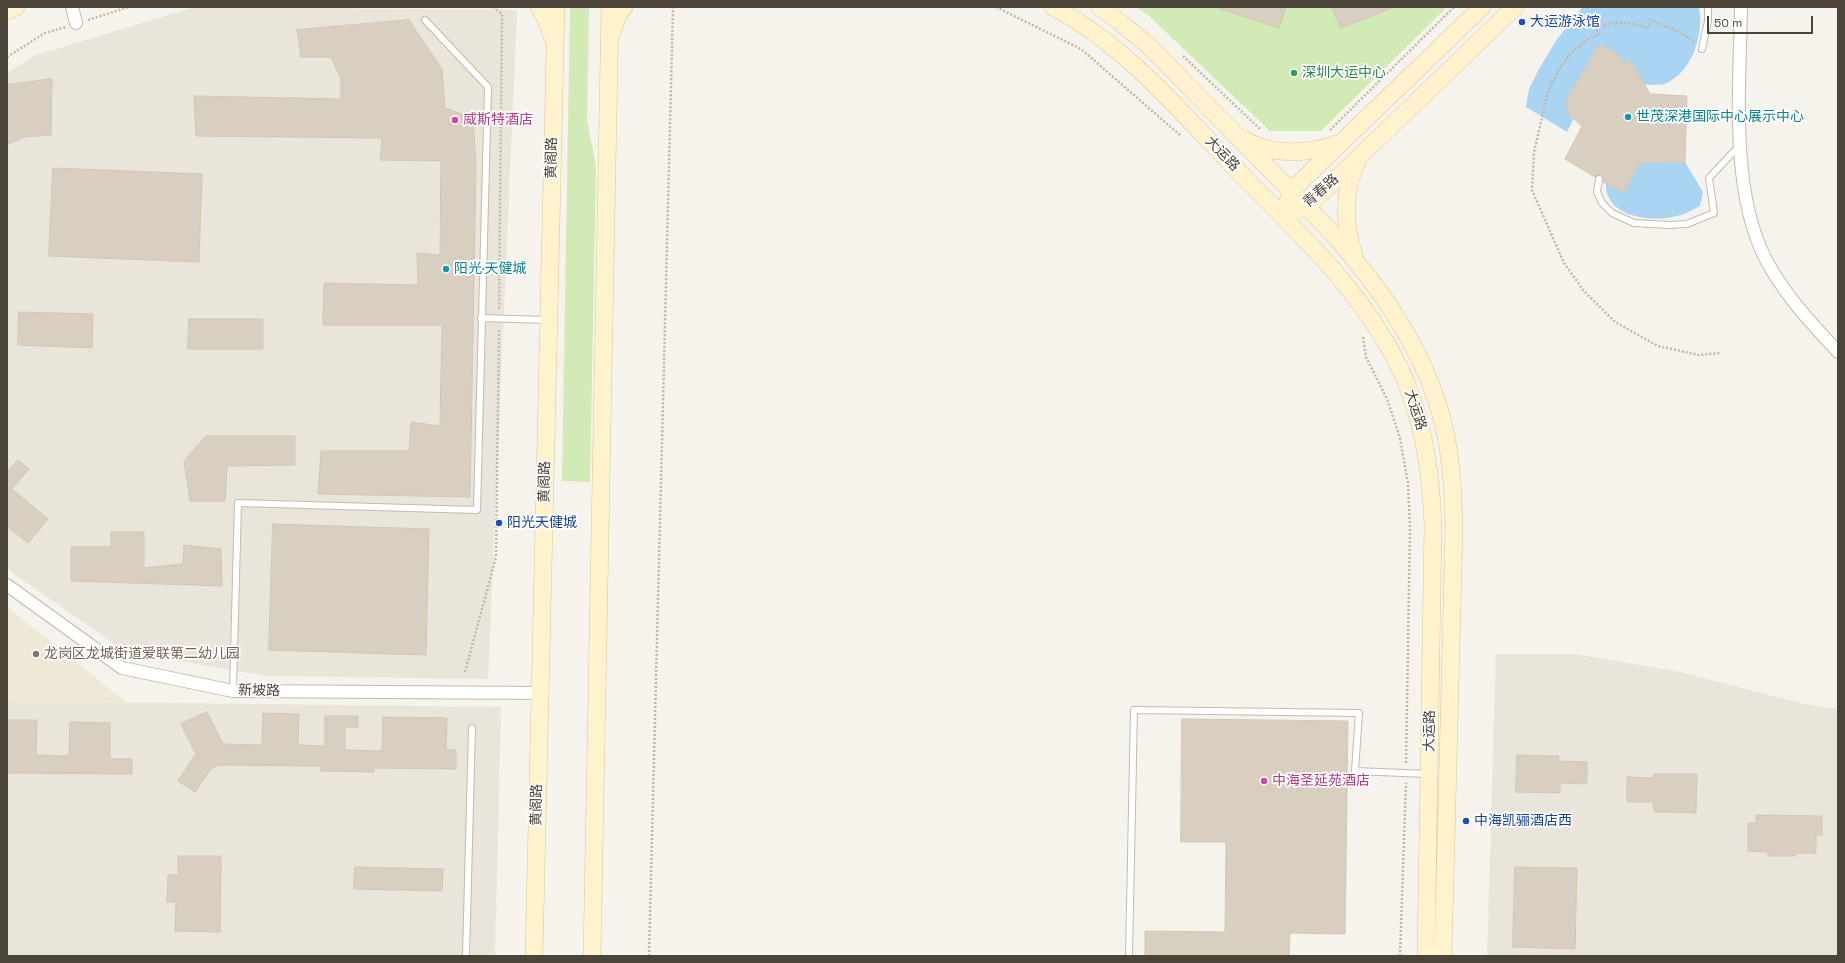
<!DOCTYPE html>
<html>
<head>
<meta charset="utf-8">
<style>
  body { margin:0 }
  #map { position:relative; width:1845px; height:963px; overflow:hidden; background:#f6f3ec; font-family:"Space Grotesk",sans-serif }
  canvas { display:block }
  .frame { position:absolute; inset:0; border:8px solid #4b4439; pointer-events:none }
  .scale { position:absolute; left:1707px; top:16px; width:106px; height:18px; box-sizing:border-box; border:2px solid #4b4439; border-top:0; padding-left:5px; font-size:12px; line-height:14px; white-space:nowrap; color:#4b4439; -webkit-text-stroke:3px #fff; paint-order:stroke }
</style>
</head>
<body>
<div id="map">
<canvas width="1845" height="963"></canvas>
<div class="frame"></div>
<div class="scale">50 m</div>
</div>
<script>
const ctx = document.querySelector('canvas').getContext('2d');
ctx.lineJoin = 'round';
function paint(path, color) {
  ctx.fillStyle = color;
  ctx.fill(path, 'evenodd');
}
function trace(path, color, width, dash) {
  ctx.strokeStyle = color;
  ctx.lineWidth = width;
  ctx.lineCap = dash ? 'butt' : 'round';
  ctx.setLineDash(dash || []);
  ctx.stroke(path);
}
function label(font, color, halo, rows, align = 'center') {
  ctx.font = font + ' "Space Grotesk","Noto Sans SC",sans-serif';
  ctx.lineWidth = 3.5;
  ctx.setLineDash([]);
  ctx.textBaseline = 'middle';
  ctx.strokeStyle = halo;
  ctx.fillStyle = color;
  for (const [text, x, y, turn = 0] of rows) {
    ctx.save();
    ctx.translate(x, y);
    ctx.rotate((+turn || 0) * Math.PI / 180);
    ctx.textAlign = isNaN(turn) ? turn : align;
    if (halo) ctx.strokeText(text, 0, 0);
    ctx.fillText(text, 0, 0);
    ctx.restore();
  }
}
paint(new Path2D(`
  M195,7L517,10L488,679L266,676L126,652L14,574L7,567V73L36,55Z
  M1496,654H1574L1680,672L1800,703L1838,709V956H1487Z
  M7,701L501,707L495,956H7Z`), '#eae5da');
paint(new Path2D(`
  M7,607L126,702L7,701Z`), '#efe8d6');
paint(new Path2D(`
  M570,7H589L587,120L596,167L590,482L562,481Z
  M1136,7H1447L1321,131H1270L1148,15Z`), '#d2eab5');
paint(new Path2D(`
  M1583,7H1699C1704,34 1693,70 1667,83C1661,86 1651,84 1645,85L1630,60L1624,64L1619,55L1600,44L1568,96C1566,106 1567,112 1573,120L1567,132L1526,107L1529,89L1539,69L1557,39Z
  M1685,162L1703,192L1700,206C1693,210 1685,214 1677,216C1652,223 1604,217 1606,183L1640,163Z`), '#a9d4f2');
const building = new Path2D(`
  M1220,7H1286L1279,28L1220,9Z
  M1332,7H1392V8L1341,28Z
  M409,20L442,69L445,108L473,118L476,165L470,497L318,494L321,451H409L411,422L440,426L442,325H323L324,283L418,285L417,253L440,255L441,161L380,160L382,138L196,136L194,96L341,99V79L331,57H301L297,30Z
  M1600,44L1619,55L1624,64L1630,60L1650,94L1687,96L1685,162L1640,163L1623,193L1603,182L1601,175H1598L1595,177L1565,159L1582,126L1568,114L1566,103L1568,96Z
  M52,79L51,135L24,137L7,145V85Z
  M53,168L202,174L199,262L49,256Z
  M19,312L93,314L92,348L18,345Z
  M189,319H263V349H188Z
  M206,436H295V465L227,466L225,501H190L184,461Z
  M18,460L29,469L12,489L48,519L28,543L7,526V473Z
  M273,524L429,529L426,655L269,650Z
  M111,532H144V568L183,564L184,545L221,549L222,586L71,581V547H111Z
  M207,712L223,744L262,745L263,713L299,714L298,745L325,746V716H358V727H345V750L382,751L383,717L447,718L446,750H456V769L374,768V772L321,771V766L219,765L211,769L195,792L178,781L196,754L181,724Z
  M1182,719L1348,721L1345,934L1290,933L1289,956H1145V931L1225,932L1226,842H1181Z
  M7,720H37L36,755L69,756L70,722L110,723V759H132V774L7,773Z
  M1517,755L1559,756L1558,761L1587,762V784L1560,783V793L1516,792Z
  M1654,774H1697L1696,813L1654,812L1653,802H1627V777L1654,778Z
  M1756,815L1822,816V835H1816V853H1796V856H1768V852L1748,851V823H1756Z
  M178,856H221L220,932L175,931L176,902H167L168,875H178Z
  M355,867L443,869L442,891L354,889Z
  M1515,867L1577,868L1575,949L1513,947Z`);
paint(building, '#d8cfc1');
trace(building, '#d3c7b4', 1);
const lane = new Path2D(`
  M1702,49L1708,21V7
  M1599,179L1597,192L1602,203L1612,213L1634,223L1669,225L1687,224L1714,213L1709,178L1740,145
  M481,318L547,320
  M233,691L238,503L477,510L488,87L425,20
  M466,956L472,728
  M1129,956L1134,710L1359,713L1355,771L1427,774`);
const street = new Path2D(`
  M72,7L76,23
  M1741,7C1740,88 1728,202 1773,272C1791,302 1815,327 1838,352
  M7,585L122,668L233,691L540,693`);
const secondary = new Path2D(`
  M539,7L546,19L552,36
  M1053,7C1125,45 1178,109 1233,166C1297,232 1369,295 1406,382C1425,430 1431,475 1433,526L1426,956
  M1099,7L1120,22L1150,47L1331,232C1376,283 1416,337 1437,402C1451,443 1453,486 1454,529L1443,956
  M7,11L16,7
  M612,32L617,17L624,7
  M1245,140C1272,156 1311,154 1339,143
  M1288,201L1291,191L1482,7
  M1297,211L1307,207L1515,7
  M1354,255C1344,227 1343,190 1357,162
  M534,956L556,7
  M592,956L610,7`);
trace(lane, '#c2bbae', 8);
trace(street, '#c2bbae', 14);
trace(secondary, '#d6c79b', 18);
trace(new Path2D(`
  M493,7L502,14L499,309
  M996,7L1081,49L1181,136
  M88,20L129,7
  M1694,42L1680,32L1651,20L1648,28C1631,22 1613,20 1596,28L1599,34L1588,39L1571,53L1558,71L1548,92L1534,152L1532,190L1564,263L1584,291L1615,322L1658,346L1699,355L1720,353
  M1183,56L1261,130
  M7,57L45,33L66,27
  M1330,130L1454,7
  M1363,337L1366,357L1387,399L1400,438L1408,484L1410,527L1406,764
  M465,672L496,557L499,328
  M649,956L673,7
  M1400,956L1406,783`), '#c4b79f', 2.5, [2, 2]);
trace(lane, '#fff', 6);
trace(street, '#fff', 12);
trace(secondary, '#fff3cd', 17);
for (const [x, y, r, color] of [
  [1522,22,4,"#1a4fb4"],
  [1294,73,4,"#2e9e5b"],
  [1628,117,4,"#0f9aa8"],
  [455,120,4,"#d1479c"],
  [446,269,4,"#0f9aa8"],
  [499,523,4,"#1a4fb4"],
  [36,654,4,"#8d6e63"],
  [1264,781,4,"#d1479c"],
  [1466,821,4,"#1a4fb4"]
]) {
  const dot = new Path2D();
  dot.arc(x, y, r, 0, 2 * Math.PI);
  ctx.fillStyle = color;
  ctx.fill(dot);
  trace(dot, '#fff', 1.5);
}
label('14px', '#164399', '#fff', [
  ["大运游泳馆",1530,22],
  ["阳光天健城",507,523],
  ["中海凯骊酒店西",1474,821]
], 'left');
label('14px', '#27864d', '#fff', [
  ["深圳大运中心",1302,73]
], 'left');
label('14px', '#0d838f', '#fff', [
  ["世茂深港国际中心展示中心",1636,117],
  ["阳光·天健城",454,269]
], 'left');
label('14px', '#b23c85', '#fff', [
  ["威斯特酒店",463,120],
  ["中海圣延苑酒店",1272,781]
], 'left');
label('14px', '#4b4439', '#fff', [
  ["大运路",1222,154,46],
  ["黄阁路",552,158,-89],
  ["青春路",1321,191,-41],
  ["大运路",1415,410,72],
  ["黄阁路",545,482,-89],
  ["新坡路",259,691,1],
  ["大运路",1430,731,-89],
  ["黄阁路",537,805,-89]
]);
label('14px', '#785e54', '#fff', [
  ["龙岗区龙城街道爱联第二幼儿园",44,654]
], 'left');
</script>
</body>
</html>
